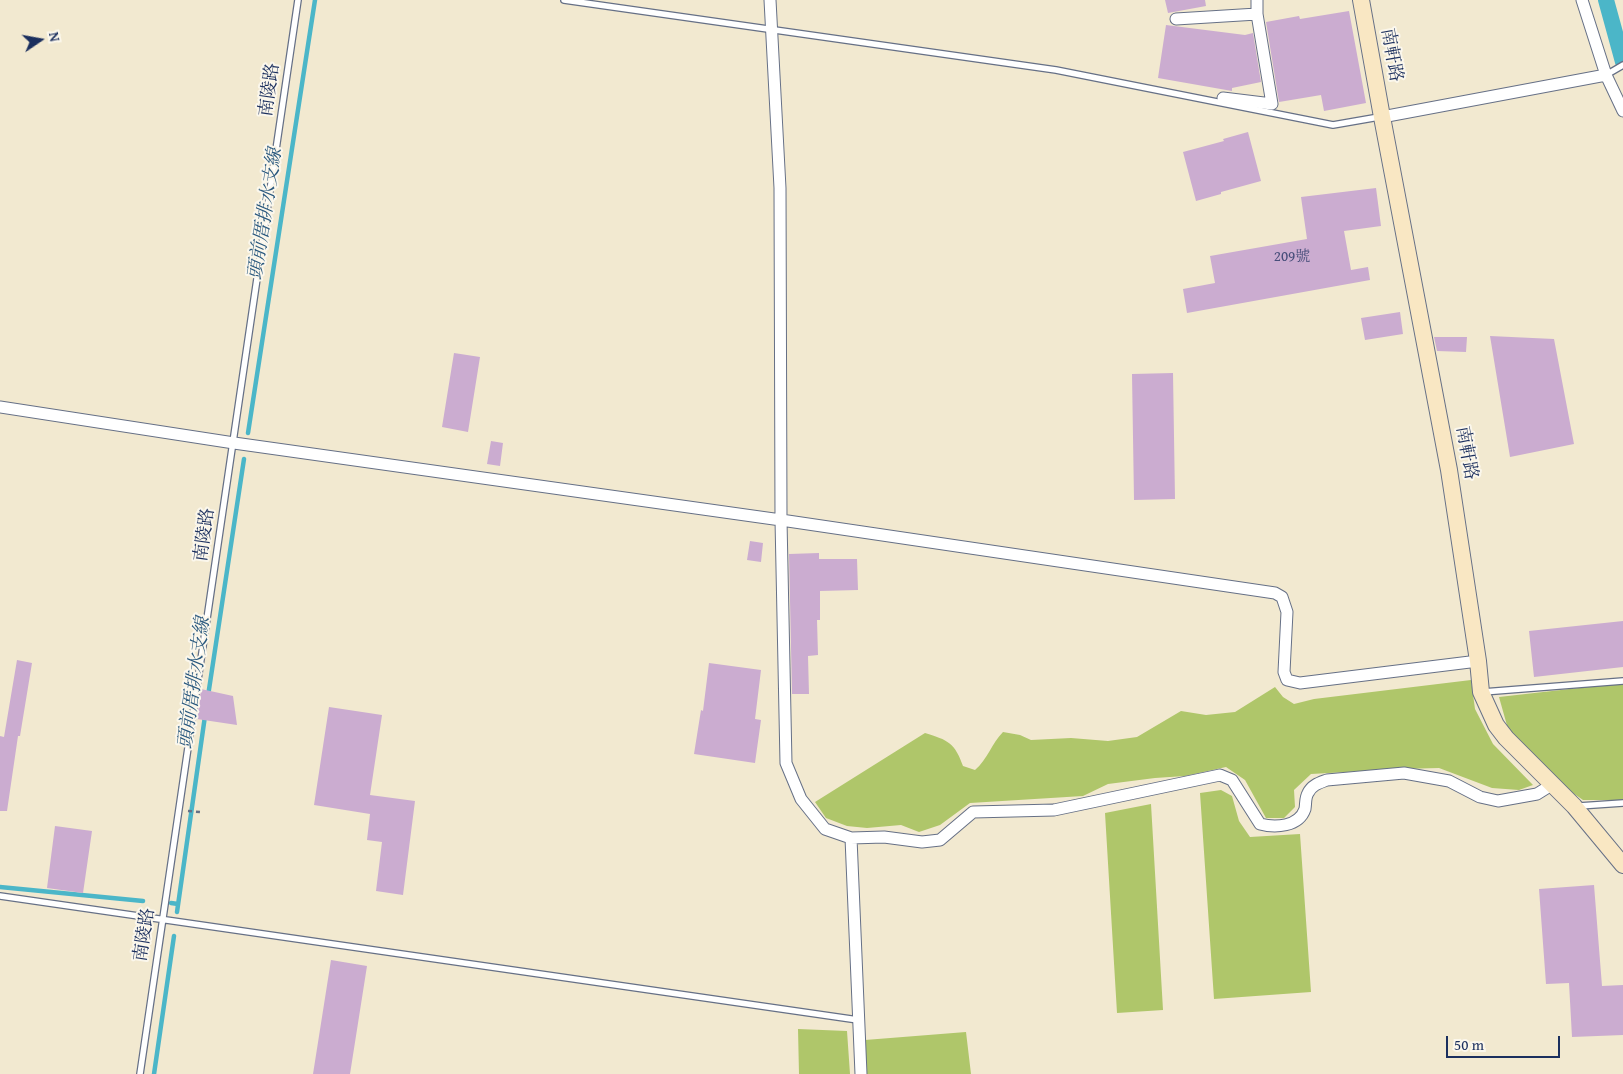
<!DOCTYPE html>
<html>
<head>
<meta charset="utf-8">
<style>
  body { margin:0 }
  #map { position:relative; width:1623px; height:1074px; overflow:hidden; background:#f2e9d0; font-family:"Gentium Book Plus",serif }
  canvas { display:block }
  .north { position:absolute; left:15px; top:15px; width:50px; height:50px; -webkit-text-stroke:4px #fbf7ec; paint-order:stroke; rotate:78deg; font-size:14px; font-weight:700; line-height:20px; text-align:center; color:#1b2f5e }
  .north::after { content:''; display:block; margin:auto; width:18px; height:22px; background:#1b2f5e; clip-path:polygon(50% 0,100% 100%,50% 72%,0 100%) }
  .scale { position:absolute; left:1446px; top:1036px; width:114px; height:22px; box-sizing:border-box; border:2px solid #1b2f5e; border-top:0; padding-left:6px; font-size:15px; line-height:18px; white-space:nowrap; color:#1b2f5e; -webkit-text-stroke:4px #fbf7ec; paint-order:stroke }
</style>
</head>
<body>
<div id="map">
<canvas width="1623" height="1074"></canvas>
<div class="north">N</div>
<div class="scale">50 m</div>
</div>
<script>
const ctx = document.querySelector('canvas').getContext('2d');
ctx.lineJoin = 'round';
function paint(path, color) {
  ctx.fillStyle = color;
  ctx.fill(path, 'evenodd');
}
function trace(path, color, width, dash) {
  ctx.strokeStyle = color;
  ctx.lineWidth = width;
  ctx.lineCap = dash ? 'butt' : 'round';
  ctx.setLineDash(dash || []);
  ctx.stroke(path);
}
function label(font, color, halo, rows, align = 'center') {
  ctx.font = font + ' "Gentium Book Plus","Noto Serif TC",serif';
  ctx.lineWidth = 4;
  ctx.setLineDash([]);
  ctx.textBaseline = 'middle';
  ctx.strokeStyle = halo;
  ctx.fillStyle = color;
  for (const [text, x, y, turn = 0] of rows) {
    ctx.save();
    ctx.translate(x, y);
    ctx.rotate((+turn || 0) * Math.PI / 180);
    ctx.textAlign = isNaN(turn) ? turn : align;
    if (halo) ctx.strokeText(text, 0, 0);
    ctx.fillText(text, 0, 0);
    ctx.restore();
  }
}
paint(new Path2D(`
  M1471,680L1475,709L1493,744L1533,785L1519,790L1492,788L1439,768L1400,769L1311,774L1294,790L1295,807L1284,818H1266L1245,780L1226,767L1185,776L1155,778L1108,784L1083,796L970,803L940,825L919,832L901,825L867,828L847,826L826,818L815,802L925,733C948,740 955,743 963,766L975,770C988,759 991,744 1003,732L1020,735L1031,740L1071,738L1108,741L1137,737L1181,711L1206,715L1235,712L1275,687L1283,697L1294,704L1314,699Z
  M1623,683V800H1583L1567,789L1508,729L1499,697Z
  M1221,790L1232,796L1239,821L1250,837L1300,834L1311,992L1214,999L1200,793Z
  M1151,804L1163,1010L1117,1013L1105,813Z
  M798,1029L847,1031L850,1074H799Z
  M966,1032L971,1074H866L865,1040Z`), '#afc66a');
trace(new Path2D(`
  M248,433L315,0
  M208,696L244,459
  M0,887L143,901
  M171,903L178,904
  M177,912L205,716
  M154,1074L174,936`), '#4bb6c8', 4.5);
trace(new Path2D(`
  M1606,0L1623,62`), '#4bb6c8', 16);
paint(new Path2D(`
  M1165,0H1205L1206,6L1168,13Z
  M1349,11L1366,103L1324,111L1321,95L1279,102L1266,22L1299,16L1300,19Z
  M1166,25L1245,35L1253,33L1261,82L1232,88V91L1158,78Z
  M1248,132L1261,181L1221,192V194L1196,201L1183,152L1224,141L1223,139Z
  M1376,188L1381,226L1344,231L1351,270L1368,267L1370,280L1187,313L1183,289L1215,283L1210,256L1307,239L1301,197Z
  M1400,312L1403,334L1365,340L1361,318Z
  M1490,336L1554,339L1574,444L1510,457Z
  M1434,337H1467L1466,352L1437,351Z
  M454,353L480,357L468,432L442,427Z
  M1173,373L1175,499L1134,500L1132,374Z
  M491,441L503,443L500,466L487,464Z
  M750,541L763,543L761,562L747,560Z
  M819,553V559H857L858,590L820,591V620H817L818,655L808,656L809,694H792L789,554Z
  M1623,621V667L1534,677L1529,631Z
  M17,660L32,663L20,736H18L7,811H0V736L4,737Z
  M709,663L761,670L755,719L761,720L755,763L694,754L701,710L703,711Z
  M201,689L233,696L237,725L197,719Z
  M329,707L382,715L370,795L415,801L403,895L376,891L382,842L367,840L370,814L314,805Z
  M55,826L92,831L83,893L47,888Z
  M1594,885L1602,986L1623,985V1035L1572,1037L1569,983L1546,984L1539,889Z
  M331,960L367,966L350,1074H313Z`), '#cbacd0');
const lane = new Path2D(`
  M564,0L1056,70L1333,125L1379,117
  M1606,75L1623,65
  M1483,692L1623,681
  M1579,806L1623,803
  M0,896L858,1020
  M140,1074L298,0`);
const street = new Path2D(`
  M770,0L780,188L781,520L786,763L801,799L825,829L851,838L861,1074
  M1582,0L1606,75L1623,111
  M1176,19L1257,14
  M1223,98L1272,104L1257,14V0
  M1382,117L1606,75
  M0,407L234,443L781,520L1275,593L1282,597L1287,612L1284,672L1287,680L1300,683L1478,661
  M851,838L884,837L922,842L940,840L973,812L1054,810L1220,775L1232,780L1260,824C1275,828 1299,827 1305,809C1306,803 1305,798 1308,793C1312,785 1319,783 1327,780L1404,773L1449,781L1480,797L1498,801L1537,794L1553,784`);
const secondary = new Path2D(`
  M1361,0L1382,117L1449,470L1478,661L1481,692L1496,725L1506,738L1574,806L1623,865`);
trace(lane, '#667086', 8);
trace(street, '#667086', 13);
trace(secondary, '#667086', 18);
trace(new Path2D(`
  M188,811L200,812`), '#667086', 2.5, [4, 4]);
trace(lane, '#fff', 5.5);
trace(street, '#fff', 11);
trace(secondary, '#f9e7c3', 16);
label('15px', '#474e7a', null, [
  ["209號",1292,257]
]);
label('18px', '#1b2f5e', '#fbf7ec', [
  ["南軒路",1391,55,80],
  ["南陵路",270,90,-82],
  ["南軒路",1466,453,80],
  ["南陵路",205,535,-82],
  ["南陵路",145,935,-81]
]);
label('italic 19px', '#29587e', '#fbf7ec', [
  ["頭前厝排水支線",266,214,-81],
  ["頭前厝排水支線",195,683,-82]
]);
</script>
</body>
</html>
